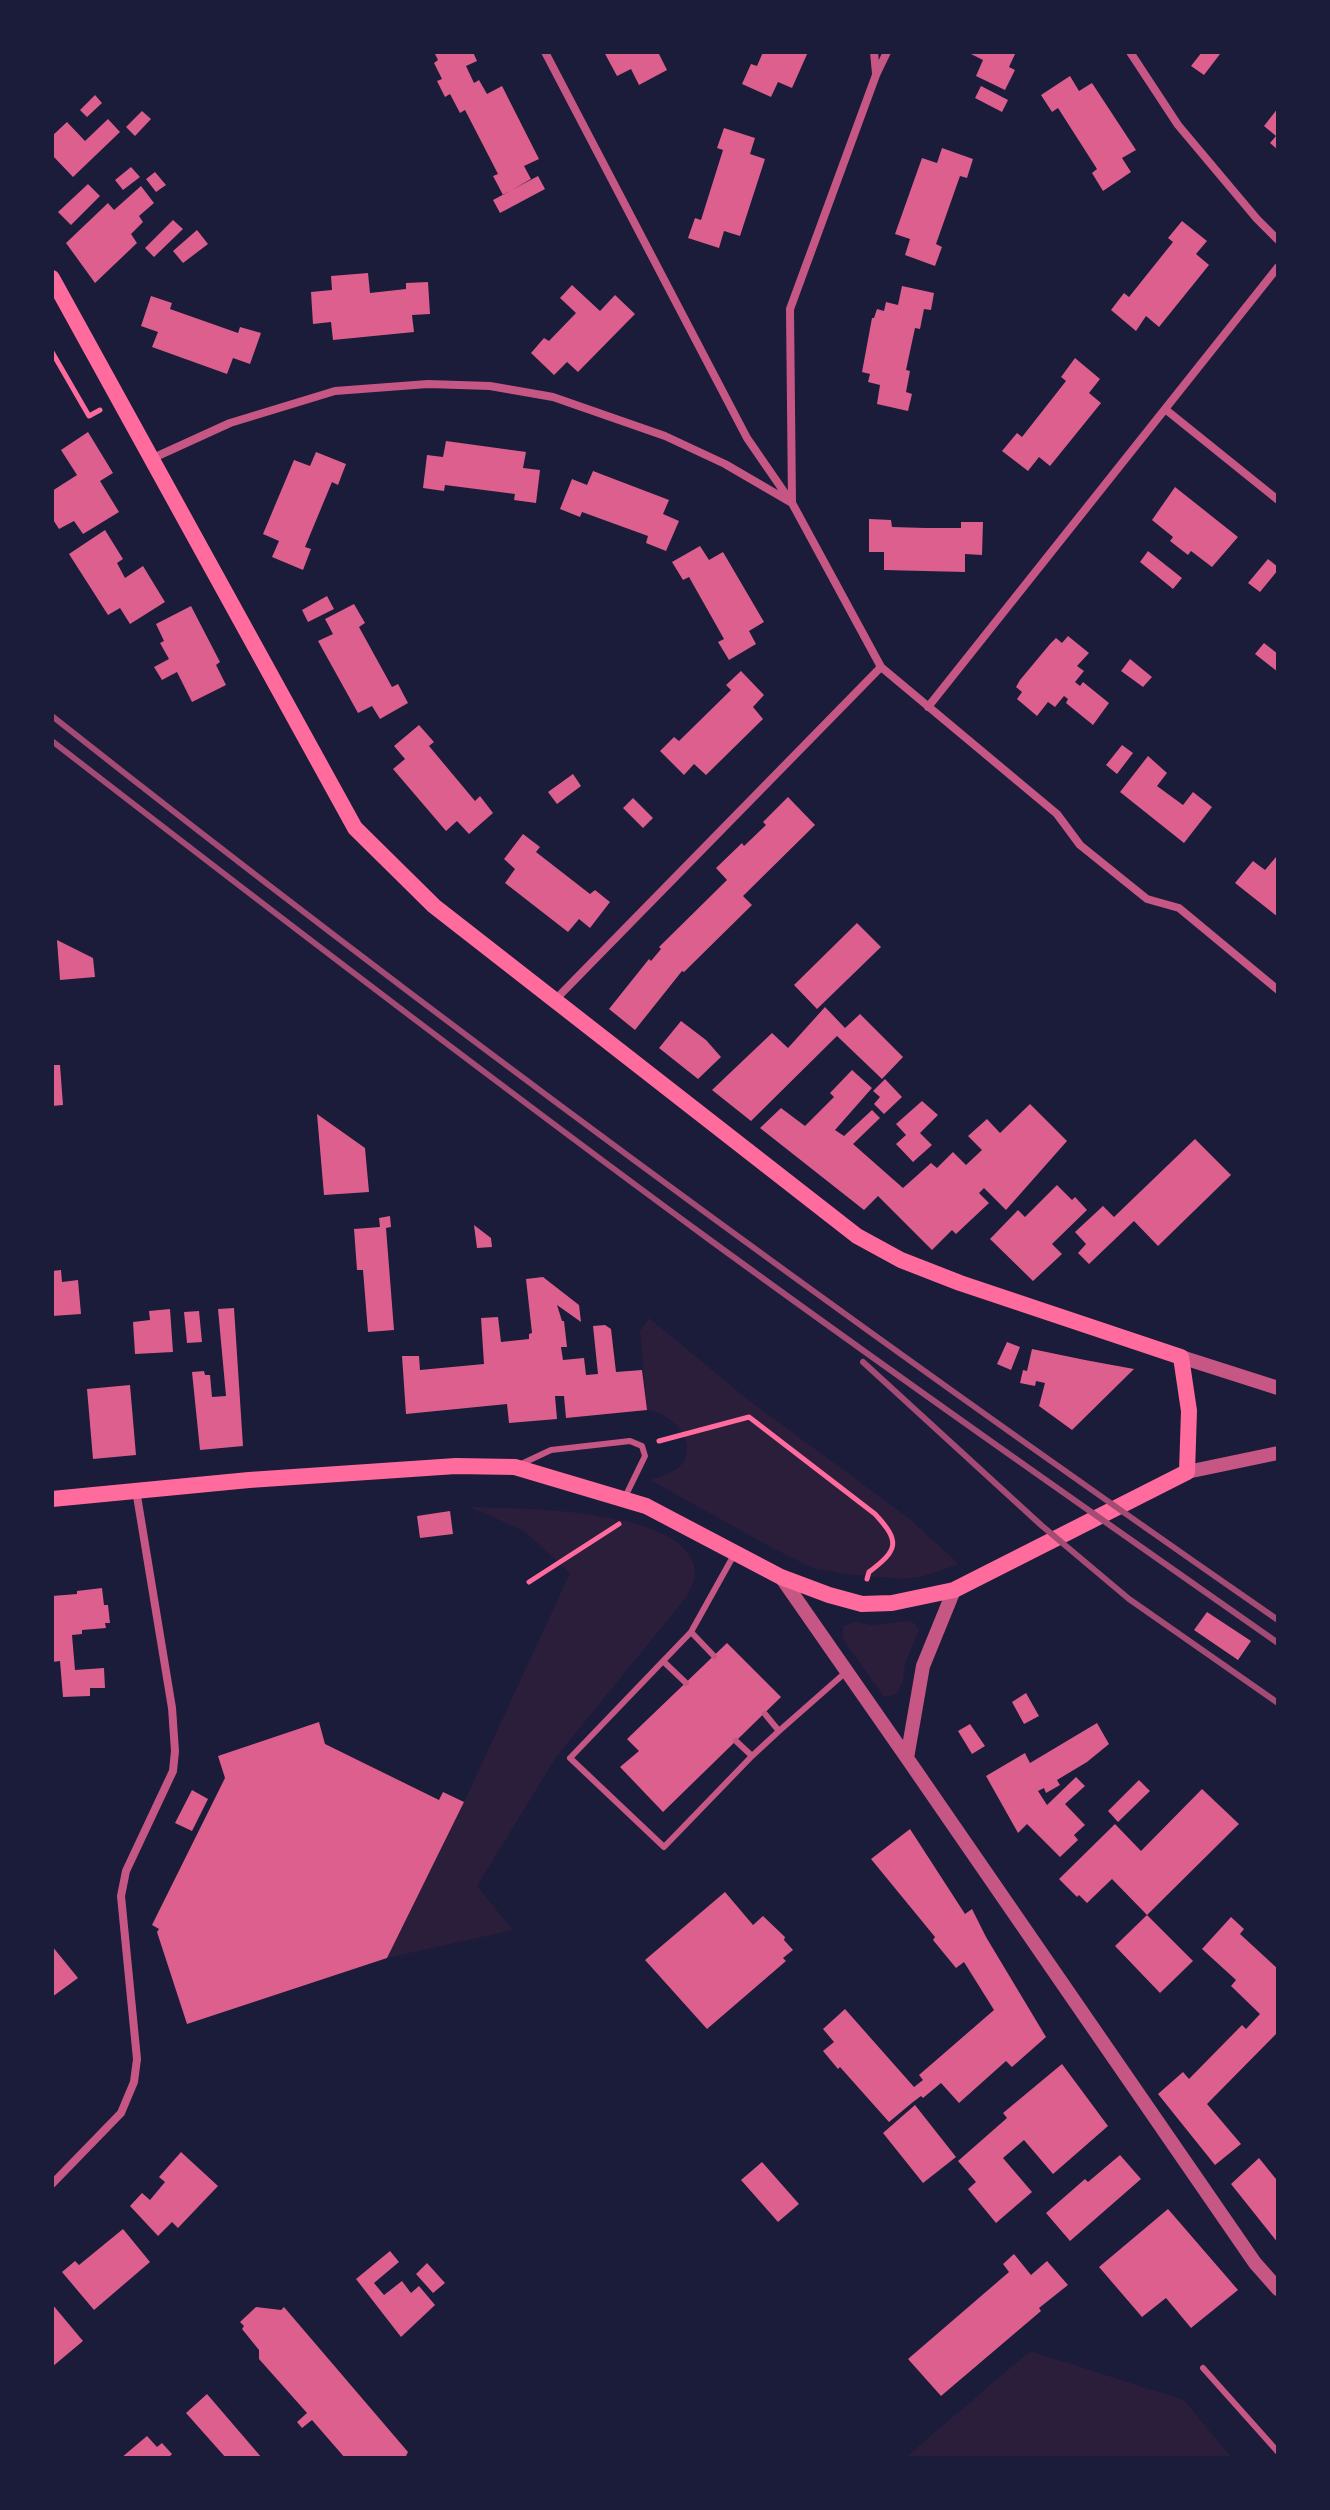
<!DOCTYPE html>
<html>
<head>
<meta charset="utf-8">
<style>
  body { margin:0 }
  #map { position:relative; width:1330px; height:2510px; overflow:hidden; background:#1b1b3a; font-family:"Archivo Narrow",sans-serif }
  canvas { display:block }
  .frame { position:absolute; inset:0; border:54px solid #1b1b3a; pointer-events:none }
</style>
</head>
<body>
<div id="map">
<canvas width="1330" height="2510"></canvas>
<div class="frame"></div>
</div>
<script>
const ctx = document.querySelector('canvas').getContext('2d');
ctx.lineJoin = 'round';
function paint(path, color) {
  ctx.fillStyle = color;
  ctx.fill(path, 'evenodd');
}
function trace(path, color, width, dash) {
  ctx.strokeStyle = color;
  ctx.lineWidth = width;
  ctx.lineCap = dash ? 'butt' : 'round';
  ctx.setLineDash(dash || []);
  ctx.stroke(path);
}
paint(new Path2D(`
  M649,1318L746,1398L911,1520L959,1564L920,1577L901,1579L846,1574L815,1569L772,1548L650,1480C661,1476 678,1472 684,1461C696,1437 669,1412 647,1410L640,1331Z
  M470,1507C516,1508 691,1508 695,1571C696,1579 690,1588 688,1595L557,1756L477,1886L513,1930L387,1958L464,1802L570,1573L524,1531Z
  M907,1621L914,1623L919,1630L905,1664L903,1681L897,1694L884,1697L843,1639V1626L855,1622L872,1625Z
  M1030,2351L1184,2400L1232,2458H905Z`), '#2a1e3b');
paint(new Path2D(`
  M434,52H473L477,61L466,66L474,83L479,80L487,94L502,86L539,159L524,166L531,179L503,195L493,176L498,174L465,110L460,113L450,94L445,97L437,81L442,79L434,63L438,60Z
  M604,52H658L667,70L639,85L631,69L617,76Z
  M763,52H808L792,88L778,82L771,97L742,84L751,64L757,66Z
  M967,52H1016L1009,67L1015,70L1005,90L976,76L983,60Z
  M1202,52H1217L1220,54L1204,75L1191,66Z
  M1070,76L1079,91L1092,83L1136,150L1122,158L1131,172L1103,191L1092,173L1097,169L1058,108L1052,112L1041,95Z
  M981,86L1008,100L1002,112L975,98Z
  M95,95L102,103L87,117L80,110Z
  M1278,108V150L1270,143L1276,136L1264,126Z
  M142,111L151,119L135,136L126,127Z
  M108,119L120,132L73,177L52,155V136L67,122L85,141Z
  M724,128L755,138L750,154L765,159L740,236L724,231L719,248L688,238L695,218L701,220L723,150L717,148Z
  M942,148L973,159L967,178L960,176L936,244L942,247L935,266L905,255L910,239L895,234L922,158L937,163Z
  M131,167L140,177L123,190L115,180Z
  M155,172L166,185L156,192L146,179Z
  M538,176L545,189L500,213L493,200Z
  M88,184L100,196L71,225L58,212Z
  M141,186L154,203L139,216L143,222L131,234L137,243L95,283L66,243L108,203L114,210Z
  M173,220L183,229L154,257L145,248Z
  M1182,221L1207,241L1196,254L1209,265L1159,327L1146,316L1136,331L1111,310L1124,293L1129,297L1173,242L1168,238Z
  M197,230L208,244L183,263L173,251Z
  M368,273L370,293L406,289V283L428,282L430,314L412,315L414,332L333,340L331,322L313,324L311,292L332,290L331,276Z
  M572,285L600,311L615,295L635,314L578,372L567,362L554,375L531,353L544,338L549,341L576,313L560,298Z
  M902,286L934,293L931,310L924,309L920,329L915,328L906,370L910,371L906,392L912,394L908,411L877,404L880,385L868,382L870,374L862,372L872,318H874L877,309L884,311L886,302L898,305Z
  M151,296L172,303L170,309L238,333L240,327L261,333L250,364L233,358L227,374L152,347L158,332L141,326Z
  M1075,358L1100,379L1089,393L1101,403L1050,466L1039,457L1028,471L1002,451L1017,433L1022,437L1066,381L1061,377Z
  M88,432L113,473L100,481L119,512L83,534L74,521L59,529L52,518V491L77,475L61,450Z
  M446,441L526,452L523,468L540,470L536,503L514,500L515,494L445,485L444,491L423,488L427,455L443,457Z
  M316,452L346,464L338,485L332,482L305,547L311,549L303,570L272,557L279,541L263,534L294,460L310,466Z
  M593,471L669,500L663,514L679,521L666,551L646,543L648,536L582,512L580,517L560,509L572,479L587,485Z
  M1175,487L1238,537L1212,567L1191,551L1188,555L1170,541L1173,537L1152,520Z
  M869,519L891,520L892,527L926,528H961V522H983L982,555L965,554V572L884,570V552H869Z
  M105,530L123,559L117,563L125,578L143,566L165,602L130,624L120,608L108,615L69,554Z
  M700,546L709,560L723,552L764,622L749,631L756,644L729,660L718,642L724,639L689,577L683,580L672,562Z
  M1148,551L1182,578L1173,589L1140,562Z
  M1268,559L1278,567V570L1260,592L1248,583Z
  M327,596L334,609L308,622L302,610Z
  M354,604L365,623L359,627L392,687L398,684L408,703L380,719L372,706L358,713L318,641L333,634L325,619Z
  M191,606L220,662L216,665L226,685L192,702L177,672L162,680L154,667L169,659L160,643L164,641L156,624Z
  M1068,636L1089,653L1077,666L1084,671L1075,682L1080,686L1083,682L1109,703L1093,725L1066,703L1068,699L1064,696L1055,707L1048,702L1037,716L1017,699L1022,692L1016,687L1020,680L1050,644L1056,638L1062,643Z
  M1264,643L1278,654V672L1255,654Z
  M1130,659L1152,677L1143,687L1121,671Z
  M741,671L764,695L753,707L763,719L706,775L694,764L684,775L660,751L674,737L679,741L731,690L726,685Z
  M419,725L434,742L429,746L475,801L480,796L493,813L469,834L457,821L446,831L393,769L405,759L394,746Z
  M1122,745L1133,753L1117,774L1106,765Z
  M1148,756L1167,773L1157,786L1183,805L1193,792L1212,807L1184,843L1120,792Z
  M573,774L581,786L557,804L548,792Z
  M788,797L815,825L743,896L752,905L684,972L682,971L635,1030L609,1009L649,959L651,961L661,949L659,947L727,880L716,868L742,843L744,846L766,825L763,822Z
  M633,798L653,818L643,828L623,808Z
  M523,834L540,847L536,852L590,894L595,890L610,902L590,928L579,919L568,932L505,883L515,869L504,859Z
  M1276,857L1278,859V917L1235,883L1253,861L1265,870Z
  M857,923L881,947L817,1009L794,985Z
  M57,940L93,958L95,977L60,980Z
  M825,1007L845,1028L860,1014L903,1057L882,1079L837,1036L751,1121L712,1090L772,1033L788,1048Z
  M681,1021L706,1040L721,1057L698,1079L659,1048Z
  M52,1065H60L63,1105L52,1106Z
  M852,1070L872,1088L835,1130L844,1136L872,1110L880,1118L853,1144L903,1188L931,1163L937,1168L953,1152L966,1165L982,1150L968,1136L987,1119L1000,1133L1030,1104L1067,1141L1006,1210L984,1188L979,1193L989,1203L956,1234L952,1230L932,1250L878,1196L864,1210L760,1128L781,1108L805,1126L834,1097L830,1093Z
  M885,1079L902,1097L884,1114L874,1104L880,1097L873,1091Z
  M922,1101L938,1115L920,1133L932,1145L913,1162L896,1144L906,1135L896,1124Z
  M317,1114L365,1148L369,1192L324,1195Z
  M1195,1139L1231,1175L1158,1246L1134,1221L1089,1264L1078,1253L1086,1244L1075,1232L1103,1206L1114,1217Z
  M1057,1185L1072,1200L1075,1197L1087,1210L1052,1244L1062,1254L1033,1281L990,1239L1018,1210L1025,1217Z
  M390,1216L391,1227L386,1228L394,1330L368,1332L363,1270H357L354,1229L380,1227L379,1218Z
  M474,1225L491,1238L492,1247L477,1248Z
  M61,1270L62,1282L78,1280L81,1314L52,1316V1271Z
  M543,1277L579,1305L581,1322L557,1305L562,1321H564L567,1347H561L563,1360L584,1358L586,1375L598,1374L593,1326L605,1325L611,1329L616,1372L642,1370L647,1410L566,1418L564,1396H555L557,1419L509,1423L507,1404L406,1414L402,1356H419L420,1370L484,1364L481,1318L498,1317L501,1342L529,1339V1334L532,1333L526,1279Z
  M234,1308L243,1446L200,1450L192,1372L204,1371L205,1375H210L212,1397L226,1396L218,1309Z
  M170,1309L173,1352L135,1354L133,1322L150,1320L149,1311Z
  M199,1311L202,1342L187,1343L184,1312Z
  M1007,1342L1020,1347L1011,1370L997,1364Z
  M1032,1349L1085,1360L1134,1369L1072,1430L1039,1406L1045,1383L1036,1381L1035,1386L1020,1383L1023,1370L1027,1371Z
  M130,1385L136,1455L93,1459L87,1389Z
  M450,1511L453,1534L420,1538L417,1516Z
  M102,1588L104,1605H108L110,1623H105L106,1628L82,1630V1634L72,1635L75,1670L104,1668L105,1688H90V1696L63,1697L60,1661L52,1662V1596L77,1594V1591Z
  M1207,1612L1251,1641L1238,1660L1194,1630Z
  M727,1643L781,1697L663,1812L620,1767L639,1751L627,1739Z
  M1026,1693L1039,1716L1024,1724L1012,1702Z
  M319,1722L325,1744L439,1800L443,1792L464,1802L387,1958L187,2024L157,1932L159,1929L152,1925L225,1778L218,1756Z
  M1097,1723L1109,1744L1087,1762L1057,1780L1060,1785L1046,1793L1044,1788L1038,1791L1047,1805L1076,1777L1085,1786L1065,1804L1085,1825L1074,1835L1078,1840L1060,1857L1027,1824L1018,1833L986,1776L1025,1753L1030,1763Z
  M970,1724L985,1746L972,1754L958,1731Z
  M1139,1780L1150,1791L1118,1822L1108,1811Z
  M1202,1789L1239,1824L1147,1915L1112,1879L1087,1903L1079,1895L1077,1897L1059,1879L1115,1824L1141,1851Z
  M192,1790L208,1799L192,1831L175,1823Z
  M910,1829L965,1914L972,1909L986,1937L1046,2037L1012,2067L1006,2061L959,2103L941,2083L923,2098L921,2096L913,2102L889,2122L840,2067L838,2069L823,2051L834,2042L823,2029L845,2009L914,2087L923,2080L919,2075L994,2010L964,1962L956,1968L933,1940L935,1937L871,1859Z
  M725,1892L753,1925L763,1916L785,1937L784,1940L793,1950L783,1958L786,1961L707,2029L645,1960Z
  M1147,1915L1193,1961L1160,1993L1115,1946Z
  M1231,1917L1244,1929L1240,1934L1278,1969V2032L1207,2104L1241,2144L1215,2165L1158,2094L1183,2072L1189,2079L1242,2025L1246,2029L1260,2014L1231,1986L1236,1980L1202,1949Z
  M52,1946L78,1978L52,1997Z
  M1062,2064L1108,2126L1053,2174L1024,2140L1003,2158L1032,2192L996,2223L968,2189L976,2182L958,2161L1007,2118L1003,2113Z
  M915,2105L956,2157L923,2183L883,2133Z
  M181,2152L218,2186L178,2228L172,2222L158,2236L130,2206L142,2193L150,2200L165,2182L159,2177Z
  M1120,2155L1141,2179L1070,2241L1046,2213L1085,2179L1088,2182Z
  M1259,2158L1276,2179L1278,2177V2243L1231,2184Z
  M762,2162L799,2204L778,2222L741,2180Z
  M1168,2209L1238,2290L1191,2328L1166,2298L1142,2317L1099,2267Z
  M123,2229L150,2262L94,2310L62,2272L75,2261L79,2265Z
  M390,2251L399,2262L374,2283L384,2295L402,2281L411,2293L419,2286L435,2305L401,2337L356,2279Z
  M1014,2254L1031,2275L1047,2261L1068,2285L1039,2308L1041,2311L941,2396L908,2359L1009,2272L1003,2264Z
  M427,2263L445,2283L433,2293L416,2274Z
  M52,2304L83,2341L52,2367Z
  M256,2307L281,2310L284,2307L408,2452L405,2458H345L312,2420L302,2428L297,2422L307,2413L259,2359V2350L242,2329L244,2326L240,2322Z
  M207,2394L262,2458H226L186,2413Z
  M147,2436L157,2447L162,2443L172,2454L170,2456L171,2458H121Z`), '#dd5f8e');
trace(new Path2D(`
  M52,352L89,416L100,410
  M659,1441L749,1417L875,1514C901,1542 898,1550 869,1572L867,1579
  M529,1582L619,1524`), '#ff6b9d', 5);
trace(new Path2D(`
  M519,1465L551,1450L630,1441L642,1446L645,1456L625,1497
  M691,1632L570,1758L664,1847L752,1756
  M714,1656L691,1632L735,1553
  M663,1661L686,1683
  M765,1714L779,1731L846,1672
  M736,1741L752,1756L779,1731
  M1203,2368L1278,2452`), '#c65784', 6);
trace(new Path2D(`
  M545,52L747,438L789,499
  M874,52L876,74
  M887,52L876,75L790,309L792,503L881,667L1057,814L1080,845L1147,899L1179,908L1278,990
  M1130,52L1178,125L1257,219L1278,240
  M1165,409L1278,500
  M151,459L230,423L335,391L428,384L490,386L553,397L665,436L725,464L792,503
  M928,707L1278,267
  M554,1001L881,667
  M52,2184L121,2113L134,2082L137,2059L121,1896L126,1871L173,1771L175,1751L172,1708L136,1490`), '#c65784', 8);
trace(new Path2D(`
  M1181,1357L1278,1388
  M1187,1472L1278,1453
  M781,1577L907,1758
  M954,1590L923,1666L907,1758L1255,2263L1278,2289`), '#c65784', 14);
trace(new Path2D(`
  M52,278L355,828L434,906L857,1236L901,1260L960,1283L1181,1357L1189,1411L1187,1472L954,1590L892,1603L862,1604L829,1595L781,1577L646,1506L515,1467L456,1466L249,1480L52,1499`), '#ff6b9d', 16);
trace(new Path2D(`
  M52,716C450,1031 861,1331 1278,1620
  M52,741C270,910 488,1077 710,1240C898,1377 1088,1510 1278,1643
  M863,1362L1041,1525L1129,1599L1278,1703`), '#a44b75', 6);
</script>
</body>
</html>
